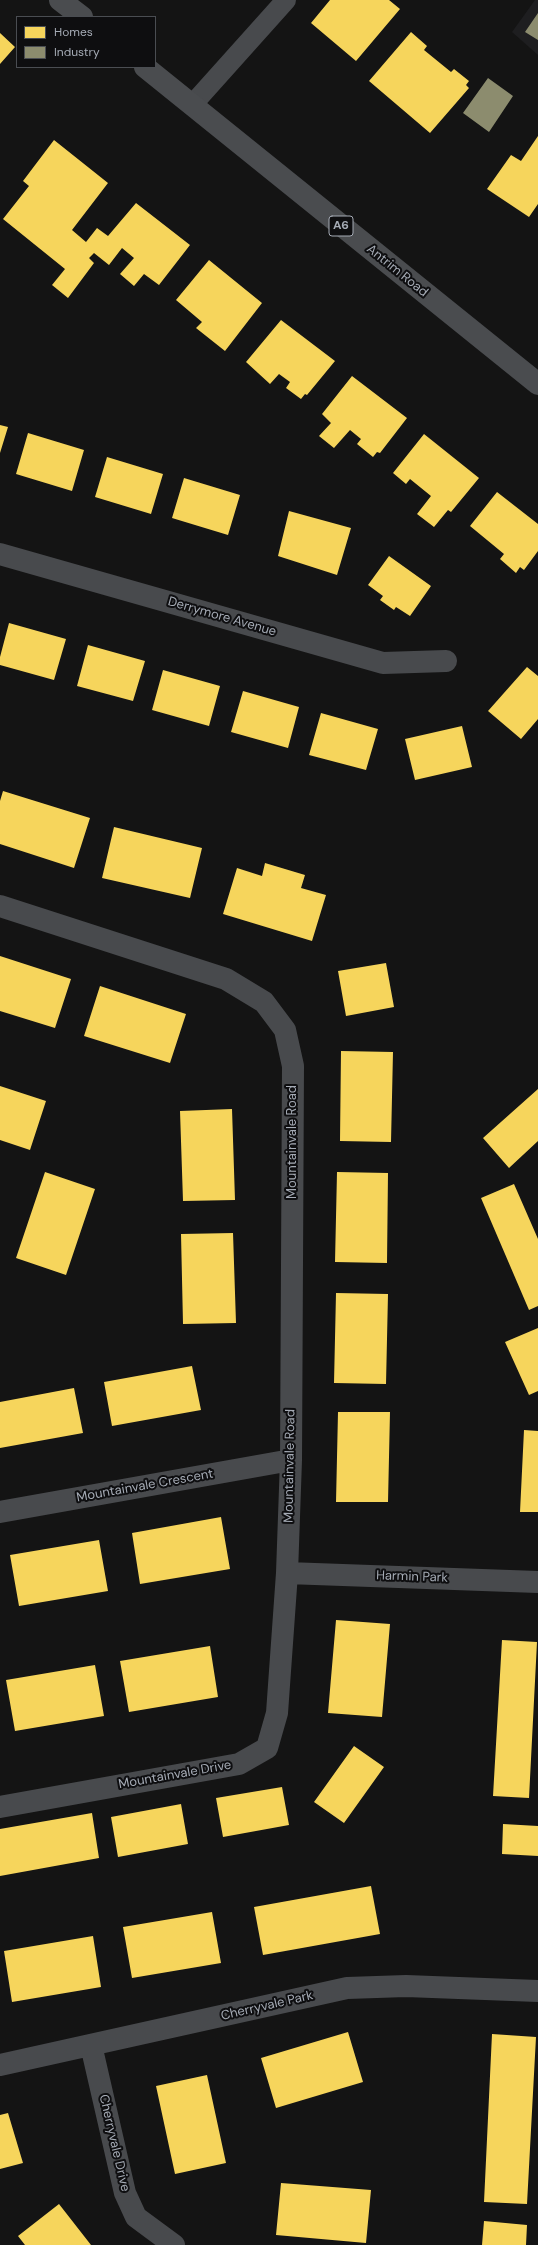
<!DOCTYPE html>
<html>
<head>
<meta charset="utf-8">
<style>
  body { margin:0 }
  #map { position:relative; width:538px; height:2245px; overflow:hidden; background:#141414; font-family:"DM Sans",sans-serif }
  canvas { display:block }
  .legend { position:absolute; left:16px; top:16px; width:140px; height:52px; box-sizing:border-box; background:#0e0e10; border:1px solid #4a4d52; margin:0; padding:5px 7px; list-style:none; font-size:12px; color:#a5abb5 }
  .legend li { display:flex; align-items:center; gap:8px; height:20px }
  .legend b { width:20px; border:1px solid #4a4d52 }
</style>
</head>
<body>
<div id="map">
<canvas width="538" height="2245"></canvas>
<ul class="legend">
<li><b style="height:11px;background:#f6d55c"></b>Homes</li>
<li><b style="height:11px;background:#8c8c6e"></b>Industry</li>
</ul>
</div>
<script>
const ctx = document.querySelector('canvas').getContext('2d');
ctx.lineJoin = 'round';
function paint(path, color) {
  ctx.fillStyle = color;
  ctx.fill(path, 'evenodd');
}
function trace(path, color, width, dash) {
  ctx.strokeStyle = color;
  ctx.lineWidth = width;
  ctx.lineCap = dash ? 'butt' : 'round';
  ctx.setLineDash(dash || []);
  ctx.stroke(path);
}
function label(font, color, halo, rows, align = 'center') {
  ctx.font = font + ' "DM Sans",sans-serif';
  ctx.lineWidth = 4;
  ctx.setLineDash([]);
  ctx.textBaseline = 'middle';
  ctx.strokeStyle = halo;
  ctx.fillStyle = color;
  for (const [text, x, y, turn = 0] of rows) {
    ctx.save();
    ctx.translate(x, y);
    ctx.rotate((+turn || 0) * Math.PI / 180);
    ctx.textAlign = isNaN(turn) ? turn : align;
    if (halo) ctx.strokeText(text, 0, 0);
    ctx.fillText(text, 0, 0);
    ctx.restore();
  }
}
paint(new Path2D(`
  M535,0H538V55L512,32Z`), '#1e1e20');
paint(new Path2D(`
  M330,0H389L400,9L356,61L311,23Z
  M411,32L427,46L424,50L451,72L454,69L469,81L466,85L469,88L430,133L369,81Z
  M0,33L15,47L0,64Z
  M538,136V204L529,217L487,189L511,155L521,161Z
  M54,140L108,183L72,230L86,242L97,228L108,236L136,203L190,245L159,285L144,274L134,286L120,274L134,258L122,248L109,265L94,253L89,258L94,263L68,298L52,285L65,269L3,219L29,186L23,181Z
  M209,260L262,303L225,351L196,328L202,322L176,300Z
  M281,320L335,361L307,395L305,394L301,399L286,388L290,382L279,374L270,384L246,362Z
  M352,376L407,418L380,453L377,452L373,457L357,444L361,439L350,430L334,448L319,436L331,423L322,414Z
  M0,425L8,427L0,453Z
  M28,433L84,450L72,491L16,474Z
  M424,434L479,478L451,512L448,510L434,527L417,514L431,496L410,479L406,484L393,473Z
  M107,457L163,474L151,514L95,497Z
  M184,478L240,495L228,535L172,518Z
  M497,492L538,524V551L524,570L520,567L516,573L500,559L504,554L470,526Z
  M289,511L351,528L337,575L278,556Z
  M389,556L431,586L410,616L396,607L394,610L380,600L383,596L368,585Z
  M9,623L66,639L54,680L0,665V657Z
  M88,645L145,661L133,701L77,686Z
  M527,667L538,676V719L521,739L488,711Z
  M163,670L220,686L209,726L152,710Z
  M243,691L299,707L288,748L231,732Z
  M321,713L378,729L366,770L309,755Z
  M462,726L472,767L415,780L405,739Z
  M3,791L90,818L74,868L0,844V801Z
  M114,827L202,848L190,898L102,878Z
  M265,863L305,875L301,888L326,895L312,941L223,914L237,868L262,876Z
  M0,956L71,979L55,1028L0,1011Z
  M386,963L394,1007L346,1016L338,971Z
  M100,986L186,1014L170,1063L84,1036Z
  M341,1051L393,1052L391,1142L340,1141Z
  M0,1086L46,1101L30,1150L0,1140Z
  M538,1089V1141L509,1168L483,1138Z
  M232,1109L235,1200L183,1201L180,1111Z
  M45,1172L95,1189L66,1275L16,1258Z
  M337,1172L388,1173L387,1263L335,1262Z
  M514,1184L538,1239V1306L529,1310L481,1198Z
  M233,1233L236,1323L183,1324L181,1234Z
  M336,1293L388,1294L386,1384L334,1383Z
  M538,1328V1391L529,1395L505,1342Z
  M192,1366L201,1410L112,1426L104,1382Z
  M74,1388L83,1433L0,1448V1402Z
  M338,1412H390L388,1502H336Z
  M524,1430L538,1431V1512H520Z
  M221,1517L230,1569L140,1584L132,1533Z
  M99,1540L108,1591L19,1606L10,1555Z
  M336,1620L390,1624L382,1717L328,1713Z
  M502,1640L537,1642L529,1798L493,1796Z
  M210,1646L218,1697L129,1712L120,1661Z
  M95,1665L104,1716L15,1731L6,1680Z
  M354,1746L384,1767L344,1823L314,1802Z
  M282,1787L289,1825L223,1837L216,1798Z
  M181,1804L188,1844L118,1857L111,1817Z
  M92,1813L99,1858L0,1876V1829Z
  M503,1824L538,1826V1856L502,1854Z
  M371,1886L380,1934L263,1955L254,1907Z
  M212,1912L221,1963L132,1978L123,1927Z
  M93,1936L101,1987L12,2002L4,1951Z
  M348,2032L363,2082L276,2108L261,2058Z
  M492,2034L536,2037L527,2204L484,2202Z
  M207,2075L226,2163L175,2174L156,2086Z
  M8,2113L23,2163L0,2169V2115Z
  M281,2183L371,2190L366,2243L276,2235Z
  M59,2204L91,2245H25L18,2236Z
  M484,2221L527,2225L526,2245H482Z`), '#f6d55c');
paint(new Path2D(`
  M538,13V40L525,32Z
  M488,78L513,96L489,132L463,113Z`), '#8c8c6e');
trace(new Path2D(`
  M192,105L286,0`), '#484a4d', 20);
trace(new Path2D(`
  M0,554L383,663L446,661
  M0,906L226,979L264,1002L285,1030L293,1066L291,1460L287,1573L277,1713L267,1748L239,1764L0,1807
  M0,1512L291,1460
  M287,1573L538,1582
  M91,2045L125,2193L136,2217L174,2245
  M0,2065L347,1988L406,1986L538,1991`), '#484a4d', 22);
trace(new Path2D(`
  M60,0L82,17
  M145,67L538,384`), '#4a4c4f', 22);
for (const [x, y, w] of [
  [341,226,24]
]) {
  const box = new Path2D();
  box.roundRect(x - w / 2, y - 10, w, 20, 3);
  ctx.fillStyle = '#0e0e10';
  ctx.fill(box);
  trace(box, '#a5abb5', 1);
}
label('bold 12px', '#a5abb5', null, [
  ["A6",341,226]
]);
label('13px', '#a5abb5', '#0e0e10', [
  ["Antrim Road",397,271,39],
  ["Derrymore Avenue",222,617,16],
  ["Mountainvale Road",293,1142,-90],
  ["Mountainvale Road",290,1466,-89],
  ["Mountainvale Crescent",145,1486,-10],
  ["Harmin Park",412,1577,2],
  ["Mountainvale Drive",175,1775,-10],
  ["Cherryvale Park",267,2006,-13],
  ["Cherryvale Drive",114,2143,77]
]);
</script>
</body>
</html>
